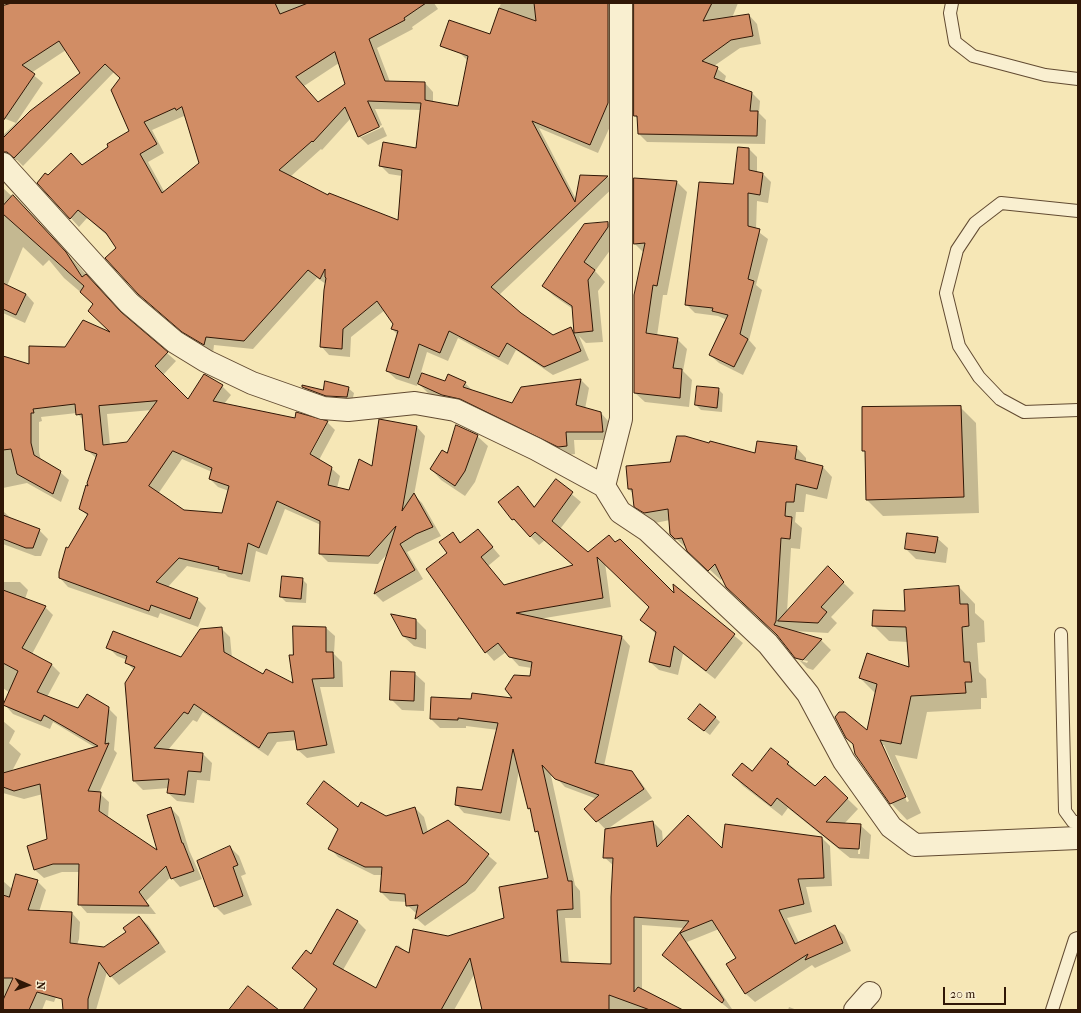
<!DOCTYPE html>
<html>
<head>
<meta charset="utf-8">
<style>
  body { margin:0 }
  #map { position:relative; width:1081px; height:1013px; overflow:hidden; background:#f6e7b6; font-family:"IM FELL French Canon",serif }
  canvas { display:block }
  .frame { position:absolute; inset:0; border:4px solid #301706; pointer-events:none }
  .north { position:absolute; left:8px; top:965px; width:40px; height:40px; -webkit-text-stroke:3px #f9efd0; paint-order:stroke; rotate:92deg; font-size:11px; font-weight:700; line-height:16px; text-align:center; color:#301706 }
  .north::after { content:''; display:block; margin:auto; width:14px; height:18px; background:#301706; clip-path:polygon(50% 0,100% 100%,50% 72%,0 100%) }
  .scale { position:absolute; left:943px; top:987px; width:63px; height:18px; box-sizing:border-box; border:2px solid #301706; border-top:0; padding-left:5px; font-size:12px; line-height:14px; white-space:nowrap; color:#301706; -webkit-text-stroke:3px #f9efd0; paint-order:stroke }
</style>
</head>
<body>
<div id="map">
<canvas width="1081" height="1013"></canvas>
<div class="frame"></div>
<div class="north">N</div>
<div class="scale">20 m</div>
</div>
<script>
const ctx = document.querySelector('canvas').getContext('2d');
ctx.lineJoin = 'round';
function paint(path, color) {
  ctx.fillStyle = color;
  ctx.fill(path, 'evenodd');
}
function trace(path, color, width, dash) {
  ctx.strokeStyle = color;
  ctx.lineWidth = width;
  ctx.lineCap = dash ? 'butt' : 'round';
  ctx.setLineDash(dash || []);
  ctx.stroke(path);
}
paint(new Path2D(`
  M3,3H434L438,9L412,27L413,29L377,48L390,82L425,83L433,92V103L459,107L468,61L460,53L490,36L501,3H621L617,111L598,153L539,128L576,199L581,176L608,177L616,185L499,295L520,313L553,336L571,329L575,333L573,309L554,296L543,286L584,225L608,223L619,234V238L595,271L605,282L598,291L603,342L586,343L579,336L589,360L553,375L516,350L508,365L458,338L448,361L427,352L417,386L396,379L387,371L398,335L392,329L394,324L385,310L351,337L350,357L329,355L321,346L326,284L317,278L253,349L214,345L213,353L192,340L138,293L118,248L109,237L87,218L79,227L39,183L48,176L82,165L130,132L121,78L114,72L23,166L17,160H11L3,152V135L16,123L3,118ZM66,50L81,73L16,123L43,83L31,73ZM339,63L347,85L318,103L304,86ZM375,109L421,110L417,149L380,165L389,174L402,176L398,222L328,197L290,177L321,149L322,150L351,118L359,136L368,145L387,136L383,127L361,137V135L382,125ZM184,116L201,163L165,193L148,162L164,153L152,130Z
  M634,3H738L732,18L749,15L757,24L761,44L740,48L714,66L726,76L724,83L752,93L760,101L759,113L766,120L765,144L647,142L639,134L638,119L634,115Z
  M749,149L757,157V173L763,174L771,182L768,203L757,201L756,230L768,239L756,285L762,290L749,340L756,348L743,375L719,363L710,355L727,320L718,316L695,313L686,304Z
  M634,179L677,182L687,192L667,295H663L657,336L677,339L687,349L683,371L692,380L689,407L645,402L634,392L644,253L634,243Z
  M3,188L30,213L123,315L176,361L163,375L189,400L222,386L231,395L224,404L296,419L327,422L335,430L319,460L331,468L340,476L337,488L350,492L417,427L425,436L414,495L422,503L441,536L407,552L423,579L383,602L375,594L389,552L378,564L328,562L320,554L321,525L285,509L267,555L256,551L250,582L228,577L225,574L187,566L167,588L197,599L206,608L198,627L160,613L158,618L68,587L60,578L69,549L88,516L80,509L89,488L96,458L86,449L83,420L77,413L41,417L42,421L39,422V452L41,461L60,472L69,480L61,502L27,483L3,488V357L30,365L65,348L114,335L91,301L64,278L49,260L43,266L23,247L7,286L26,294L34,303L25,323L3,313ZM152,410L127,443L110,445L107,414ZM324,426H326L308,459L307,458ZM182,459L212,472L210,479L218,487L229,491L222,514L183,511L158,494Z
  M581,380L589,388L585,409L601,413L609,422L611,440H574L575,454L567,455L428,393L419,384L465,383L473,391L513,405L522,388Z
  M303,387L324,391L348,388L354,393L352,402L331,400L308,392Z
  M718,389L723,394L722,412L701,410L696,405Z
  M960,407L976,423L979,513L883,516L867,500L866,452L863,450Z
  M477,436L488,446L475,482L465,496L441,480L431,469L447,455Z
  M796,447L806,458V463L822,466L832,477L827,499L806,494L804,512H796L795,522L802,528L800,549L791,548L787,612L828,568L854,593L831,617L837,623L828,633L793,631L821,640L831,650L813,670L807,668L799,660L807,663L808,661L797,659L780,637L723,577L721,580L671,534L670,520L655,523L635,506L633,494L629,489L627,467L756,455Z
  M556,481L581,502L560,529L588,553L609,537L675,595V586L743,643L715,679L683,654L678,675L659,670L650,662L656,634L641,620L650,607L605,563L611,607L539,619L622,637L630,646L604,766L631,772L640,781L652,798L606,830L586,809L597,799L565,787L550,771L575,885L580,891L581,918H565L569,964L612,965L614,866L604,857L653,822L662,831L663,842L722,850L822,838L830,846L832,886L806,887L812,912L787,918L799,943L835,927L844,935L851,951L815,968L812,965L755,1002L746,994L728,964L737,958L719,929L687,942L732,1009L730,1010L664,955L684,928L642,925V991L678,1010H483L475,973L454,1010H304L318,990L293,968L357,921L366,930L343,970L377,989L398,945L409,954L448,937L505,919L549,879L540,835L536,831L531,811L529,808L519,770L510,821L464,813L456,804L483,791L498,730L466,726V728H440L431,719L472,700L514,699L531,677L532,668L519,666L506,652L494,661L486,652L449,554L453,534L462,543L478,530L500,556L488,566L505,586L574,566L545,540L539,545L513,519L517,487L535,507Z
  M3,511L13,520L39,530L48,539L41,556H35L3,544Z
  M937,538L948,548L946,563L916,559L906,549Z
  M302,579L307,584L306,603L286,602L281,597Z
  M3,582H20L28,590L25,599L45,607L53,615L32,654L52,665L60,673L47,697L78,710L108,708L117,717L114,750L117,753L99,793L109,802L108,818L159,852L171,808L179,817L189,850L202,879L180,887L171,877L146,901L156,914L87,913L79,904L80,872H62L44,878L35,870L28,846L48,840L43,794L24,799L3,793V721L15,731L9,743L21,754L12,771L96,748L53,722L50,729L13,714L5,705L10,693L3,688Z
  M959,587L975,604V613L984,621L985,642L977,643L979,672L986,679L987,698H981V709L927,712L917,759L895,755L921,813L907,820L891,803L868,732L876,694L860,678L910,668L908,642L889,641L873,625ZM882,745H884L909,801L907,802Z
  M416,620L426,630V649L414,646L403,636Z
  M221,628L230,637L232,658L264,675L294,685V656L326,628L335,636L334,654L342,662L343,687H320L335,753L307,758L298,750L297,740L277,742L268,756L203,712L197,722L193,720L168,750L203,754L212,763L210,781L197,780L194,803L177,801L168,793L169,788L143,790L134,781L126,683L134,670L126,662L127,660L117,656L108,647L181,658Z
  M414,673L425,683L424,711L402,710L391,699Z
  M715,717L720,722L710,735L695,724Z
  M788,763L815,788L825,777L858,809L844,824L860,825L871,835L869,859L850,858L788,808L782,816L743,786L733,775L752,773ZM859,833H861L860,854H858Z
  M308,804L358,809L386,817L415,808L424,817L428,832L448,822L497,863L475,891L425,926L416,918L417,914L407,905V902L390,901L381,892L382,875H374L338,857L330,848L339,830Z
  M230,847L239,856L246,874L241,876L252,905L224,915L215,906Z
  M3,881L12,889L37,881L46,890L39,912L72,913L80,922L79,939L77,945L104,948L127,932L139,917L148,925L166,952L119,985L107,972L96,1010H64L63,980L54,1002L46,1000L42,1010H3Z
  M789,1007L797,1010H788Z`), '#0003');
const building = new Path2D(`
  M12,3H275L280,14L308,3H426L404,18L405,20L369,39L385,81L425,82V100L458,106L468,56L440,46L449,20L490,34L499,8L536,21L534,3H608V103L590,145L532,121L575,202L580,175L608,176L491,287L521,313L553,335L571,327L581,351L544,367L507,343L499,357L449,331L440,353L419,344L409,378L386,371L398,331L391,329L393,324L377,301L343,329L342,349L320,347L324,290L326,278L325,277V269L320,279L308,270L244,341L206,337L204,345L182,332L138,294L105,258L116,248L106,233L78,210L70,219L37,183L45,173L48,175L71,153L82,165L108,147L107,144L129,131L111,90L120,78L105,64L14,158L7,152H3V138L30,111L80,73L59,41L22,65L35,74L3,121V6ZM335,52L345,84L318,102L296,77ZM368,101L421,103L416,148L383,142L379,166L402,170L398,220L329,193L328,195L279,170L312,141L313,142L345,107L358,137L379,127ZM182,107L199,163L162,193L140,154L157,144L144,122L175,108L176,110Z
  M634,3H712L703,21L749,14L753,36L731,40L702,61L718,67L714,78L752,92L750,111H758L757,136L638,134L637,116H634Z
  M738,147L749,148V170L763,173L760,195L748,193V226L760,229L748,279L754,281L740,334L748,339L734,367L709,355L728,315L712,311L713,308L685,305L699,182L733,184Z
  M634,178L677,181L657,286L653,285L646,333L678,338L673,368L682,369L680,398L634,393V295L645,243L634,244Z
  M13,195L66,252L82,277L86,274L121,312L168,352L155,366L188,399L204,374L223,385L213,401L295,418L296,412L328,421L310,454L332,467L328,485L349,490L359,459L372,466L379,419L417,426L402,511L414,493L433,527L416,534L400,544L415,570L374,594L396,526L369,556L319,554L320,521L277,501L259,548L248,543L242,574L218,569L219,567L179,558L156,582L198,598L190,619L151,605L149,611L59,578V572L66,547L68,548L88,514L79,509L86,485L88,486L87,483L97,454L85,450L82,414L76,415L75,404L33,409L34,413H31V443L34,455L61,471L53,494L17,474L11,449L3,450V356L29,364V346L65,347L83,320L110,332L88,311L93,304L80,292L84,286L3,214V206ZM157,401L127,442L103,445L99,406ZM173,451L212,468L209,479L229,486L222,513L184,510L149,486Z
  M608,222V227L584,262L595,270L588,280L593,331L574,333L572,306L542,286L584,224Z
  M3,283L26,294L16,315L3,309Z
  M422,373L445,381L448,374L466,382L463,387L512,403L521,387L581,379L576,405L601,412L603,432H566L567,446L558,447L460,399L442,395L418,384Z
  M325,381L349,387L347,397L326,396L302,387V385L323,390Z
  M697,386L719,388L717,408L695,405Z
  M961,406L964,497L866,500L865,451H862V407Z
  M456,425L478,435L465,471L455,486L430,469L442,450L447,453Z
  M677,436H685L709,443L710,441L755,453L757,441L797,446L795,459L823,466L817,489L796,484L794,502H786L785,516L792,517L790,539L781,538L776,621L774,625L822,639L803,660L795,658L777,635L726,587L715,564L708,571L687,551L682,538L675,539L670,534L668,509L644,513L634,507L632,489H628L626,466L670,462Z
  M556,479L573,492L552,521L588,552L609,535L615,542L620,539L674,593L673,584L735,634L706,671L674,646L670,667L649,662L656,632L640,620L649,607L597,557L603,598L516,613L622,636L595,763L632,771L644,789L596,822L584,809L599,795L555,779L542,765L568,881H572L573,909L557,910L561,962L611,964V897L613,858H603L605,829L653,821L657,847L688,815L722,848L725,824L822,837L824,878L798,879L804,904L779,910L795,944L835,925L843,943L805,960L808,954L745,994L726,964L736,958L712,920L680,933L724,1000L722,1003L662,955L689,921L634,917V992L638,987L683,1010H650L609,995V1010H482L470,958L441,1010H303L317,989L292,968L306,950L311,954L337,909L358,921L333,964L376,988L396,946L409,953L413,929L448,936L504,918L499,887L548,878L538,831L535,832L530,808L528,809L513,749L501,813L455,805L457,787L482,790L498,723L458,718V720L430,719L431,697L471,699L472,693L512,698L505,689L514,675L530,676L532,662L509,657L498,643L485,653L426,569L447,553L439,542L453,532L460,543L478,529L493,547L481,557L504,585L573,565L535,532L530,537L514,519L512,520L498,502L518,486L534,507Z
  M3,515L40,529L33,548H26L3,539Z
  M907,533L938,537L935,553L905,549Z
  M828,566L844,582L821,607L827,612L818,623L778,621Z
  M282,576L303,578L301,599L280,597Z
  M959,586L960,604H968L969,626L962,627L964,662H970L972,682H965L966,693L911,696L901,744L880,740L906,797L890,804L855,754L853,744L846,738L835,717L839,712H845L867,730L877,684L859,678L867,653L909,667L906,627L872,626L873,610L905,611L904,590Z
  M3,590L46,606L22,648L52,664L37,692L78,708L87,694L109,707L105,744L109,743L88,791L101,792L99,811L157,850L147,815L171,807L182,843H183L194,871L171,879L166,866L139,892L149,906L78,905L79,864H53L34,870L27,846L47,839L40,784L14,791L3,787V773L98,746L44,715L41,721L3,705L18,671L3,663Z
  M391,614L416,619V639L403,636Z
  M293,626L326,627V652H333L334,678L312,679L327,745L297,750L294,731L268,733L259,748L194,704L188,714L184,712L154,748L203,753L201,772L188,771L185,795L167,793L169,779L133,781L125,683L135,667L125,663L127,656L106,648L113,631L181,657L200,629L222,627L224,652L263,674L266,669L293,683L289,655H293Z
  M391,671L415,672L414,701L390,700Z
  M700,704L716,717L704,731L688,719Z
  M771,748L789,762L787,764L815,786L825,776L848,798L826,822L861,824L859,849L839,848L777,798L771,806L732,775L742,763L752,771Z
  M324,781L358,807L361,802L386,816L415,807L423,834L448,820L489,854L466,883L415,919L418,905L406,906L405,894L380,892L382,867H365L328,849L338,829L307,804Z
  M230,846L238,865L233,867L243,896L214,907L197,861Z
  M16,874L38,880L28,910L72,912L70,943L104,947L126,932L123,928L139,916L159,943L110,977L99,962L88,999V1010H63L62,999L37,992L29,1010H3V1000L13,978H3V895L9,897Z
  M248,986L279,1010H229Z`);
paint(building, '#d18d65');
trace(building, '#301706', 1);
const service = new Path2D(`
  M952,3L950,13L955,42L973,56L1045,75L1078,79
  M1078,211L1001,203L975,223L957,250L946,293L959,346L979,377L1000,399L1024,412L1078,410
  M1061,634L1065,811L1073,822H1078
  M1052,1010L1075,939L1078,938`);
const minor = new Path2D(`
  M621,3V419L604,486L620,512L647,530L768,644L808,694L844,761L891,827L915,845L1078,838
  M3,164L129,303L175,342L206,361L252,383L323,408L348,410L415,403L455,410L536,449L604,486
  M855,1010L870,993`);
trace(service, '#624b32', 14);
trace(minor, '#624b32', 24);
trace(service, '#f9efd0', 12);
trace(minor, '#f9efd0', 22);
</script>
</body>
</html>
